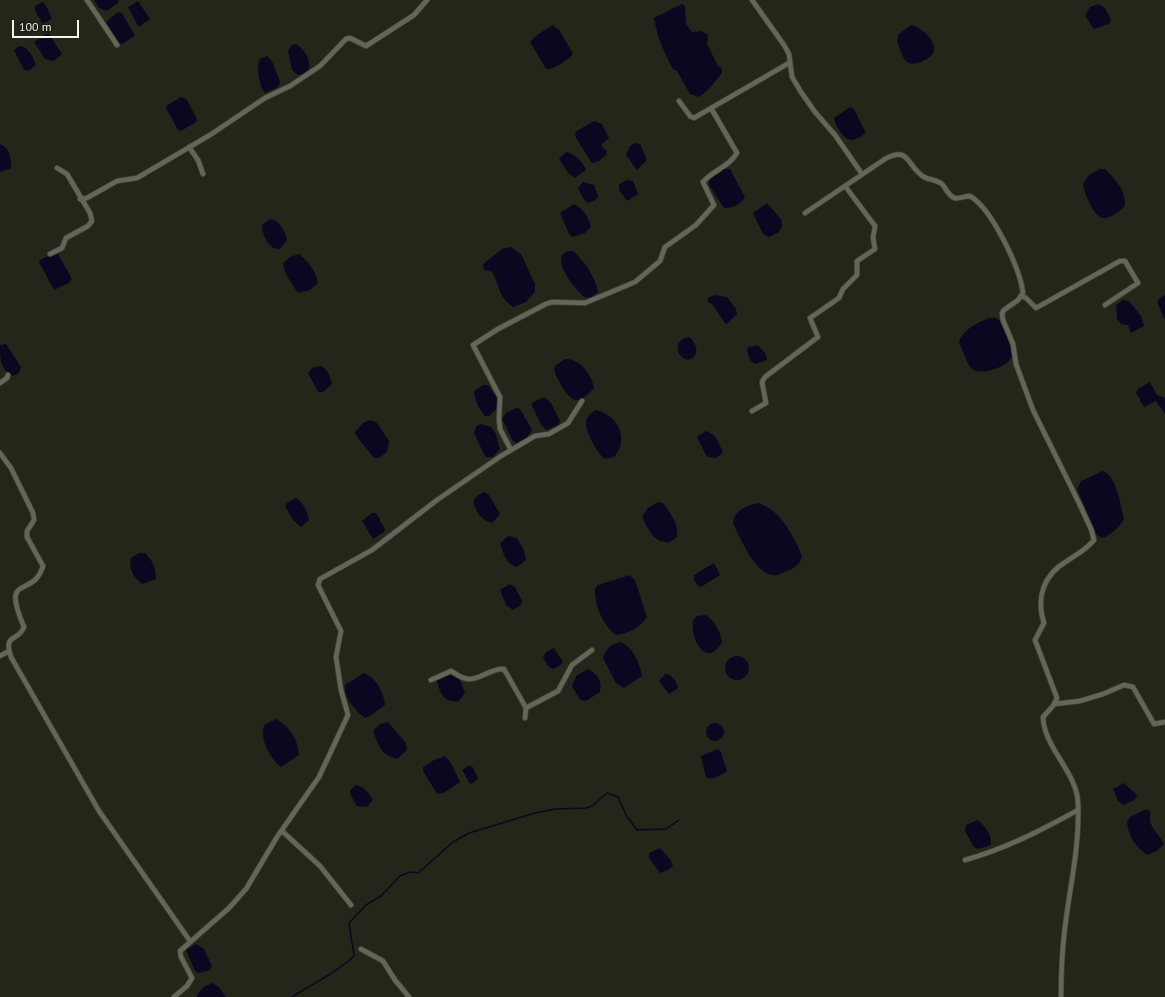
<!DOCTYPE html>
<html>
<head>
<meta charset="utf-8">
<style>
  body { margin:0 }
  #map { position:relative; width:1165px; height:997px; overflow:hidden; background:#23271a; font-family:"PT Sans",sans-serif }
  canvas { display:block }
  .scale { position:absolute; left:12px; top:20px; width:67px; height:18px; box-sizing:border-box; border:2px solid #f3f6ed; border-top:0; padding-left:5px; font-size:12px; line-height:14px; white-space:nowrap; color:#f3f6ed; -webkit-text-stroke:3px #1a1d11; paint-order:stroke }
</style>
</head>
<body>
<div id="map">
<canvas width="1165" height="997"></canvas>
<div class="scale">100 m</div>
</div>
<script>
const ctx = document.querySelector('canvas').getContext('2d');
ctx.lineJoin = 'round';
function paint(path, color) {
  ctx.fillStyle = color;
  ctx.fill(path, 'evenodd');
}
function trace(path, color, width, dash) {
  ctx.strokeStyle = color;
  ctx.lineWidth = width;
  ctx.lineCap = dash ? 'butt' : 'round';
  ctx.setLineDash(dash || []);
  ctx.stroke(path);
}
paint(new Path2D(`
  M94,0H119L118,3L106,11L99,8Z
  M138,1L150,19L140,26H138L128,7Z
  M42,2L46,6L52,18L47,22L42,23L35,10V6Z
  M682,4L685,6L686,24L692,32L701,31L708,35L707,44L718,66L722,68V73C715,81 708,92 699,97L690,94L677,71L673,69C664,52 657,37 654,18Z
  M1098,4L1104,7L1111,19L1109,24L1094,29L1085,16L1090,7Z
  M118,12L122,13L135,36L122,44L119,43L106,22Z
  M553,25L560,31L573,54C567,61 555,69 546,69L530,42L537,35Z
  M911,25C921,27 936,40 934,51C932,59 914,67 907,62C902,58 899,46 897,40L899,34Z
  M46,34H49L62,54L54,61L45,59L34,42Z
  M296,44C308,51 318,74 298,75L292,70L288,50L292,45Z
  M19,46C28,46 33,57 36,65L29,71L24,70L14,50Z
  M267,56L272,61L280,82L278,87L265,93C259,86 256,67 260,59Z
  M181,97L187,100L197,119L196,122L181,131L178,130L166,108V106Z
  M850,107L854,109L866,133C862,136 856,140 851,140C844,140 834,123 834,118Z
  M594,121L602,124L609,138L602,144V147L606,150L607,154L599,161L592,163L576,138L575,132Z
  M635,143L640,144L647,160L637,170L626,155L630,146Z
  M0,144C10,148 11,158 11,168L0,172Z
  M566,152C574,153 584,163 586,170L575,178L569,174L559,159Z
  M724,169H730L745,197C740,205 733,208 724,208L709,185C708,175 717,172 724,169Z
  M1100,169H1105C1116,180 1126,191 1125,206C1120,211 1111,219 1103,218C1094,217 1084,193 1083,184L1089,175Z
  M627,180L633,181L638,194L627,201L619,190V184Z
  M583,182L594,185L598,197L595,200L587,203L583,198L578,188Z
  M767,203L781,219L782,226L779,232L769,237L763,234L753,213Z
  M574,204C583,208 589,218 591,227L585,233L573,237L569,234L560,213Z
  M270,219C281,221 284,230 287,240L280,249C269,250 262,235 262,225Z
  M511,247L521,254L535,284V292L526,302L513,307C496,294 501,286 491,271L484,270L483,264L502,249Z
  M567,251H573C585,262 595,276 598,292L591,297L586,298C577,292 556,266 562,255Z
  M54,253L58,254L72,279L69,283L54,290L39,262L40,260Z
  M299,254C308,261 316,271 318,283L310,290L298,293C292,284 284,274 283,263L290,257Z
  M714,295L727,297L736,309L737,314L727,324L725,323L712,304L708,302V298Z
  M1165,295V320L1157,302L1160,298Z
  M1123,300L1129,301L1141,316L1144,326L1131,333L1128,325L1121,324L1117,319L1116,305Z
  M989,318C993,318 995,317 998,319C1002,322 1013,350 1012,356C1009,367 978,378 970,367C967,363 962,348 959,342C962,330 979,322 989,318Z
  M689,337C697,343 701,357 688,360C674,356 674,339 689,337Z
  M6,344L21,367L19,373L13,376C0,369 0,359 0,345Z
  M757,345C762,349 767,353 767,360L755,364L750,360L747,351L748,347Z
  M565,359C579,358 592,374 594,388C578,406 571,403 560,383C557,377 553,372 555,366Z
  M321,366C327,368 331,378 332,384L323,392H318L308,373L312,368Z
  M1150,382L1157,395L1165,398V414L1156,401L1144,407L1136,393L1138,389Z
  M483,385H488L499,401L498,407L489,416H485C479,409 475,401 474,391Z
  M544,397L551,403L560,421L558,425L546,430L542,426L532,406V403Z
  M516,408L520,409L532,430L526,439L517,443L513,441L502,419L506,413Z
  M596,410C618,415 630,439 614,457L605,459C598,455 584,430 586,421C587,416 592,412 596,410Z
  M370,420L377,423L389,441L387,452L379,458H374L355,434V432L363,423Z
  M481,424L491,427L496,434L500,449L493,457H486L484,454L474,433L476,426Z
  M706,431C717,435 719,443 723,453L716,458L707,457L697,437Z
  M1103,471C1118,479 1120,504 1124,519C1121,526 1109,537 1101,538L1097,535L1077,489L1081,481Z
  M484,492L489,495L500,514L492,523C480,519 476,512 473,501L478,495Z
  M296,498C303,502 308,512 309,520L301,527L293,520L285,506L287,503Z
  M658,502L663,503C671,513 679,525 677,537L670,542C654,544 649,530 642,517L648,508Z
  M758,503C781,510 793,535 802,556C800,565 794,569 785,572C782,573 777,576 773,575C755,574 740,538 733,523C734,510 747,506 758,503Z
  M372,513H376L385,529L384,532L373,539L362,521Z
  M508,536L517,538L524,550L526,560L517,567C506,565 503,552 500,543Z
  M139,553H145C153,561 156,568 156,579L142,584C134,578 128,568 131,558Z
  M714,563L720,575L701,587L698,586L694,580V575Z
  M630,575L635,580L647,617C640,627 629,634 616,635C603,625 594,605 595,588L598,585Z
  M510,584L515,587L522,601L521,605L513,610L506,605L500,590Z
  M706,615C715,621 720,631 722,642C706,670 690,638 693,620L697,616Z
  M621,642C633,647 640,664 642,676L624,688L616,683L603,658C607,647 611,644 621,642Z
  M554,648L563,662L561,665L553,669L548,666L543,657L546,652Z
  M725 668a12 12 0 1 1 24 0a12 12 0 1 1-24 0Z
  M588,669C598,675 602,680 600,692L586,701L580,700L572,686L576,676Z
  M450,672L459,678L465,693L459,701C445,704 440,694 437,681L439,678Z
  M364,673C376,677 384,693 385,705L373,714L365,718C356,711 343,698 345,685Z
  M665,674C672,674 677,682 678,688L669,694L659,681Z
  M276,719C290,727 298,739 299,755L281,767C269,757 260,740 264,725Z
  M388,722L406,743L407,750L397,759C382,756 378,745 373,731L380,724Z
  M706 732a9 9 0 1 1 18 0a9 9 0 1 1-18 0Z
  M718,749L721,752L727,771C720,775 713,781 706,777L701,757L703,755Z
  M445,756L451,763L460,782L444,793L437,794L423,771V767L434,760Z
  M468,766H472L478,778L476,781L470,784L462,770Z
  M1124,783L1137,795L1135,800L1123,805L1118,801L1113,789Z
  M355,785C364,786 369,793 373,800L367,807L357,806L351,796L350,791Z
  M1146,809L1151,812C1146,827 1159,832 1164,844L1157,851L1147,855C1136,847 1128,836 1127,822L1130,817Z
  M978,820C985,826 992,835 991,845L978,849L974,847L965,831L966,825Z
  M660,848L670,859L673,866L668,870L660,873L649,858V853Z
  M196,944L204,949L212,966L210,970L199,973L195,971L186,950Z
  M212,983L219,987L226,997H197V994L205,986Z`), '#0d0621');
trace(new Path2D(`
  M292,997C312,984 338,972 354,956L349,923L366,905L381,896L400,876L410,872L418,873L453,842L469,833L535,813L555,809L586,808L592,806L607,793L618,797L626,815L637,830L666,829L679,820`), '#0d0621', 1.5);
const minor = new Path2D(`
  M87,0L117,45
  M752,0L784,45L789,54L792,77L801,92L815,112L835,135L862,174
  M679,101L690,116L694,118L789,63
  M189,147L198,160L203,174
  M80,199L87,198L117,181L137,178L210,135L265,98L290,86L320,66L346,39L350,38L366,46L414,15L427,0
  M805,213L885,159C910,145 907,167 924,177C930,180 937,180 942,184C946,188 948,196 955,198C959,199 965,196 970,196C992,209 1020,268 1023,293L1018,300L1004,310L1002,313L1003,320L1013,344L1016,364L1033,410L1079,503L1091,529L1094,540C1086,550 1077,554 1067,561C1043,575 1036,598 1044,623L1035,640L1057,698L1053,706L1043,717C1044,748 1077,772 1078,803C1080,845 1070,886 1065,927C1062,951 1061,974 1061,997
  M50,254L62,248L66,238L88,226L92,221L90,213L67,174L57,168
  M1021,296L1026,298L1036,308L1120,261H1125L1138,283L1105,305
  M0,383L7,378L8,375
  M752,411L766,403L762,382L765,377L818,337L810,318L839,298L843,289L857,275V261L875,249L873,238L875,226L845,186
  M511,450L500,429L499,419L500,397L473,345L498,329L546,304L552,302L585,303L635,282L660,261L665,247L696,225L714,205L703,182C713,170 729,167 737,153L711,108
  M0,453L11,468L33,513L34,520L27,531V537L43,566C33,600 0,571 24,627C18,643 3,632 11,657L99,811L190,941
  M0,656L9,651
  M431,680L451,671C456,674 462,679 469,679C479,680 491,668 504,669L526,708L525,718
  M1054,704L1080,701L1103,694L1124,685L1133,687L1154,724L1165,722
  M526,708L558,691L572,665L592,650
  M282,831L320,866L351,905
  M965,860C1005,849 1042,830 1078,810
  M361,949L383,961L395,980L409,997
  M174,997L187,986L192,978L181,957L180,951L229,908L246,889L277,837L319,777L348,715L341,690L336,657L341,631L318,585L320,579L372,550L437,500L501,456L535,436L549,434L568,423L582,401`);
trace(minor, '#404338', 6);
trace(minor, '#636758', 4.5);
</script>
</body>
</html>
